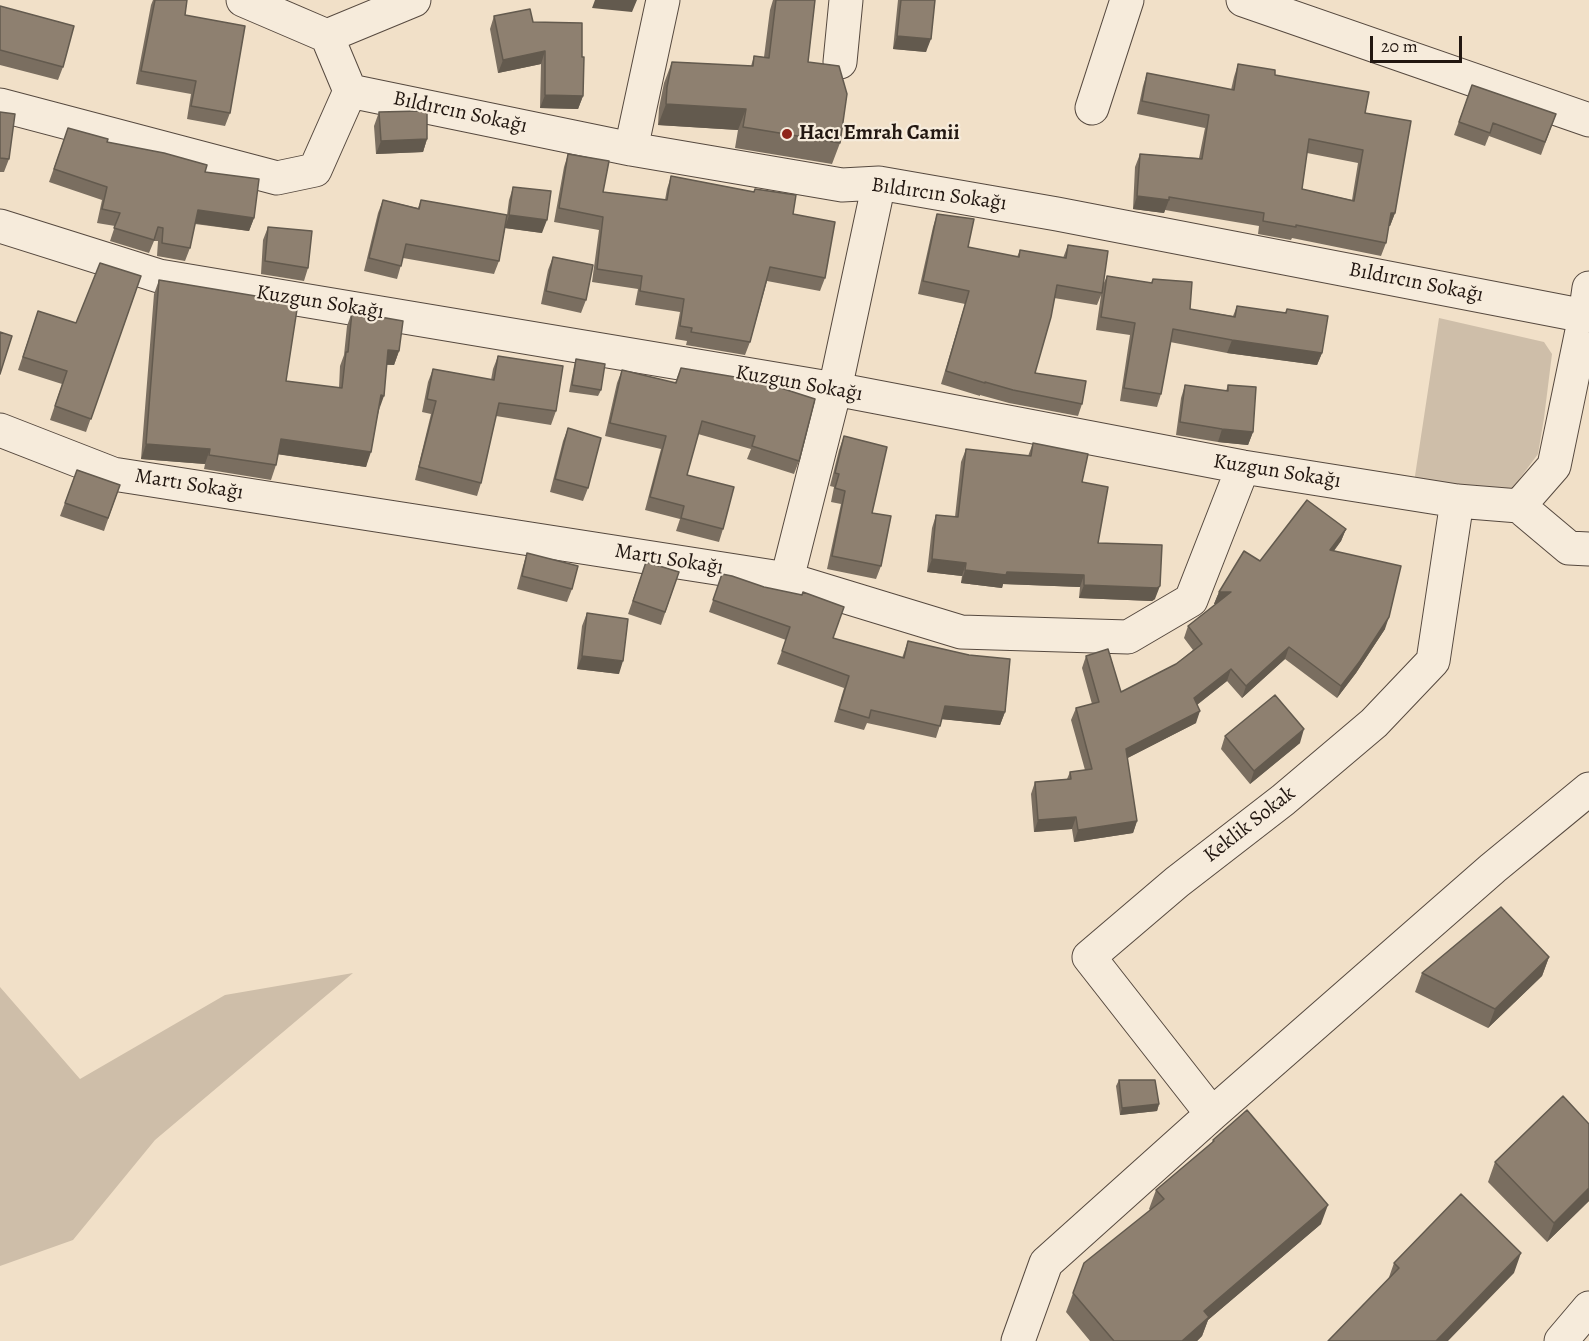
<!DOCTYPE html>
<html>
<head>
<meta charset="utf-8">
<style>
  body { margin:0 }
  #map { position:relative; width:1589px; height:1341px; overflow:hidden; background:#f1e0c8; font-family:Alegreya,serif }
  canvas { display:block }
  .scale { position:absolute; left:1370px; top:36px; width:92px; height:27px; box-sizing:border-box; border:3px solid #221711; border-top:0; padding-left:8px; font-size:18px; line-height:21px; white-space:nowrap; color:#221711; -webkit-text-stroke:4px #f6ebdb; paint-order:stroke }
</style>
</head>
<body>
<div id="map">
<canvas width="1589" height="1341"></canvas>
<div class="scale">20 m</div>
</div>
<script>
const ctx = document.querySelector('canvas').getContext('2d');
ctx.lineJoin = 'round';
function paint(path, color) {
  ctx.fillStyle = color;
  ctx.fill(path, 'evenodd');
}
function trace(path, color, width, dash) {
  ctx.strokeStyle = color;
  ctx.lineWidth = width;
  ctx.lineCap = dash ? 'butt' : 'round';
  ctx.setLineDash(dash || []);
  ctx.stroke(path);
}
function label(font, color, halo, rows, align = 'center') {
  ctx.font = font + ' Alegreya,serif';
  ctx.lineWidth = 4.5;
  ctx.setLineDash([]);
  ctx.textBaseline = 'middle';
  ctx.strokeStyle = halo;
  ctx.fillStyle = color;
  for (const [text, x, y, turn = 0] of rows) {
    ctx.save();
    ctx.translate(x, y);
    ctx.rotate((+turn || 0) * Math.PI / 180);
    ctx.textAlign = isNaN(turn) ? turn : align;
    if (halo) ctx.strokeText(text, 0, 0);
    ctx.fillText(text, 0, 0);
    ctx.restore();
  }
}
paint(new Path2D(`
  M1439,318L1544,342L1552,354L1544,418L1538,454L1512,489H1413Z
  M353,973L155,1140L73,1240L0,1266V987L80,1079L225,995Z`), '#cebea9');
const minor = new Path2D(`
  M243,0L327,36L414,0
  M1243,0L1589,120
  M327,36L350,91L631,149L842,185L879,183L1057,214L1585,316
  M840,62L846,0
  M0,105L277,178L315,170L350,91
  M1092,108L1127,0
  M631,149L663,0
  M0,226L159,276L835,389L1243,467L1457,501L1519,506L1569,548L1589,549
  M0,430L113,474L787,579L961,632L1128,637L1191,600L1243,467
  M1519,506L1554,466L1585,316L1589,288
  M787,579L835,389L879,183
  M1212,1114L1089,957L1177,882L1283,800L1374,723L1433,661L1457,501
  M1018,1341L1046,1263L1212,1114L1493,868L1589,789
  M1561,1341L1589,1308`);
trace(minor, '#56493f', 35);
trace(minor, '#f6ebdb', 33);
paint(new Path2D(`
  M153,0H187L185,15L230,113L225,126L187,119L191,94L136,84L151,5Z
  M773,0H815L808,62L840,143L832,164L735,148L738,130L658,125L659,108L664,83L672,62L751,66L754,56L764,57L770,10Z
  M898,0H935L926,52L893,49Z
  M0,6L63,67L58,80L0,65Z
  M494,16L533,22L583,96L578,109L540,108L541,64L498,73L490,29Z
  M1238,64L1275,75L1365,113L1395,213L1390,226H1388L1386,243L1381,256L1292,238L1291,240L1258,234L1259,226L1165,210L1164,213L1133,209L1135,167L1140,154L1199,158L1205,128L1137,114L1143,86L1147,73L1231,90L1234,77ZM1307,153L1358,163L1352,200L1302,189Z
  M1472,85L1556,114L1541,155L1489,136L1485,146L1454,135Z
  M0,112L9,159L4,172H0Z
  M379,112L427,139L423,152L376,154L374,126Z
  M68,128L107,142L205,172L254,218L249,231L195,224L190,248L185,261L157,256L158,241H154L149,253L110,241L115,226L97,223L102,200L49,182Z
  M568,154L603,192L665,200L667,189L671,176L754,192L755,189L793,214L825,278L820,291L767,281L750,342L745,355L686,345L687,341L675,339L680,312L635,305L638,289L592,282L599,230L554,222L564,167Z
  M513,187L542,233L505,228L499,261L494,274L403,258L397,279L364,271L378,213L383,200L418,208L421,200L507,215L509,200Z
  M937,214L968,247L1017,257L1020,250L1063,258L1068,245L1103,285L1107,276L1151,283L1153,279L1190,309L1233,316L1237,306L1285,313L1287,309L1322,353L1317,365L1227,353L1170,342L1161,394L1157,407L1120,401L1130,335L1096,330L1101,295L1097,305L1054,298L1035,373L1082,404L1078,416L1009,403L980,395V396L941,384L965,304L918,294L933,227Z
  M268,227L308,268L304,281L261,274L263,240Z
  M553,257L586,300L581,313L541,304L548,270Z
  M141,276L86,432L50,420L62,384L18,370L38,311L76,323Z
  M159,280L286,381L339,388L340,366L344,355L347,326L352,312L399,351L394,365H387L379,410L366,467L278,454L276,465L271,480L204,469L205,464L141,459L154,294Z
  M498,356L556,411L551,425L496,416L481,483L477,496L415,480L431,414L422,412L428,382L433,369L491,380L493,369Z
  M576,359L601,390L598,396L569,392L574,366Z
  M681,368L799,461L794,474L747,459L751,449L698,434L687,475L723,529L719,542L676,531L680,519L645,510L661,449L605,436L617,383L622,370L675,383Z
  M1185,385L1226,391L1228,385L1253,432L1248,445L1218,442L1176,435L1181,398Z
  M568,428L588,488L583,501L550,492L563,441Z
  M844,436L872,513L881,566L876,579L827,569L841,504L831,502L834,487L830,486L839,450Z
  M1033,443L1082,482L1098,543L1155,599L1152,601L1079,598L1080,587L1003,584L1002,588L961,583L962,576L927,572L932,528L936,515L955,517L961,462L966,449L1028,456Z
  M77,470L120,485L104,531L60,516Z
  M1346,529L1341,541L1334,551L1385,629L1356,673L1337,698L1285,659L1242,698L1227,681L1197,705L1196,723L1127,758L1137,821L1133,833L1074,842L1072,829L1034,832L1031,794L1035,782L1067,779L1070,772L1085,770L1071,720L1076,708L1092,704L1082,668L1086,656L1121,692L1176,664L1193,650L1184,638L1188,626L1216,604H1214L1219,592L1260,561Z
  M527,553L572,589L567,602L517,589L523,566Z
  M646,562L679,572L661,625L628,614Z
  M722,574L833,638L902,658L908,641L1005,712L1000,725L942,719L936,738L867,723L864,730L834,722L844,688L777,664L786,640L709,612Z
  M587,613L619,674L577,669L582,626Z
  M1225,736L1300,743L1250,784L1221,749Z
  M1549,957L1542,976L1488,1028L1415,992L1422,973Z
  M1119,1080L1159,1104L1157,1111L1120,1115L1116,1086Z
  M1589,1124V1201L1547,1242L1488,1182L1495,1162Z
  M1213,1140L1321,1224L1208,1320L1202,1336L1197,1341H1090L1066,1312L1073,1293L1150,1210L1149,1209L1156,1190L1212,1143Z
  M1394,1263L1514,1273L1388,1280Z`), '#7a6e60');
paint(new Path2D(`
  M595,0H637L632,12L592,8Z
  M897,36L931,39L926,52L893,49Z
  M545,51L541,64L498,73L503,60Z
  M545,95L583,96L578,109L540,108Z
  M666,104L746,109L738,130L658,125Z
  M427,139L423,152L376,154L381,141Z
  M1137,196L1169,200L1164,213L1133,209Z
  M198,210L254,218L249,231L193,223Z
  M1391,213H1395L1390,226H1386Z
  M509,215L547,220L542,233L505,228Z
  M1232,340L1322,353L1317,365L1227,353Z
  M388,350L399,351L394,365L383,364Z
  M381,395L384,396L379,410Z
  M1222,429L1253,432L1248,445L1218,442Z
  M281,439L371,452L366,467L276,454Z
  M146,444L210,449L205,464L141,459Z
  M1346,529L1341,541L1325,562L1330,550Z
  M932,559L966,563L962,576L927,572Z
  M965,570L1007,572L1084,575L1080,587L1003,584L1002,588L961,583Z
  M1084,585L1160,586L1155,599L1152,601L1079,598Z
  M1219,592H1231L1227,604H1214Z
  M1389,617L1385,629L1356,673L1337,698L1341,686Z
  M1289,647L1285,659L1242,698L1246,686Z
  M582,656L623,661L619,674L577,669Z
  M1231,669L1227,681L1189,711L1194,698Z
  M945,706L1005,712L1000,725L940,719Z
  M1200,711L1196,723L1122,761L1126,749Z
  M1304,729L1300,743L1250,784L1254,771Z
  M1076,817L1072,829L1034,832L1038,820Z
  M1137,821L1133,833L1074,842L1078,830Z
  M1549,957L1542,976L1488,1028L1495,1009Z
  M1159,1104L1157,1111L1120,1115L1122,1108Z
  M1589,1188V1201L1547,1242L1554,1223Z
  M1328,1205L1321,1224L1208,1320L1202,1336L1197,1341H1182L1204,1311Z
  M1521,1253L1514,1273L1448,1341H1436Z`), '#635a4e');
const building = new Path2D(`
  M155,0H187L185,15L245,26L230,113L191,106L196,81L141,71Z
  M776,0H815L808,62L839,66L847,94L840,143L743,127L746,109L666,104L667,87L672,62L753,66L754,56L769,58Z
  M901,0H935L931,39L897,36Z
  M0,6L74,26L63,67L0,50Z
  M530,9L533,22L582,23V57H584L583,96L545,95V51L503,60L494,16Z
  M1238,64L1275,70V75L1369,92L1365,113L1411,121L1395,213H1391L1386,243L1296,225V227L1263,221L1264,213L1169,197V200L1137,196L1140,154L1202,159L1209,115L1142,101L1147,73L1234,90ZM1309,139L1363,150L1354,201L1302,189Z
  M1472,85L1556,114L1545,142L1493,123L1490,133L1459,122Z
  M421,111L427,112V139L381,141L379,112Z
  M0,112L15,114L9,159L0,158Z
  M68,128L108,139L107,142L164,153L207,165L205,172L259,179L254,218L198,210L190,248L162,243L163,228L158,227L154,240L114,228L120,213L102,209L107,187L54,169Z
  M568,154L609,161L603,192L667,200L671,176L754,192L755,189L796,195L793,214L835,222L825,278L770,267L750,342L691,332L692,328L680,326L684,299L640,291L642,276L597,269L603,217L559,208Z
  M513,187L551,191L547,220L509,215Z
  M383,200L419,209L421,200L507,215L499,261L406,244L401,266L369,258Z
  M937,214L974,219L968,247L1019,257L1020,250L1066,258L1068,245L1108,251L1102,293L1057,285L1051,317L1035,373L1086,381L1082,404L1013,390L985,382V383L946,371L969,291L923,281Z
  M268,227L312,231L308,268L265,261Z
  M553,257L593,265L586,300L546,291Z
  M100,263L141,276L91,419L55,406L67,371L23,357L38,311L76,323Z
  M1107,276L1152,283L1153,279L1192,282L1190,309L1235,317L1237,306L1286,313L1287,309L1328,316L1322,353L1232,340L1173,329L1161,394L1124,388L1135,323L1101,317Z
  M159,280L298,303L286,381L342,388L346,352H348L352,312L403,321L399,351L388,350L384,396L381,395L371,452L281,439L276,465L209,455L210,449L146,444Z
  M0,332L12,336L0,374Z
  M498,356L563,366L556,411L499,403L481,483L419,467L436,401L427,399L433,369L494,380Z
  M576,359L605,364L601,390L572,385Z
  M681,368L759,381L815,399L799,461L752,446L755,436L702,421L687,475L734,487L723,529L681,518L684,506L650,497L666,436L610,423L622,370L676,383Z
  M1185,385L1228,391V385L1256,387L1253,432L1222,429L1180,422Z
  M568,428L601,438L588,488L555,479Z
  M844,436L887,447L872,513L891,516L881,566L832,556L845,491L835,488L839,474L835,473Z
  M1033,443L1088,454L1082,482L1108,487L1098,543L1162,545L1160,586L1157,588L1084,585V575L1007,572L1006,575L965,570L966,563L932,559L936,515L958,517L966,449L1031,456Z
  M77,470L120,485L108,518L65,503Z
  M1307,500L1346,529L1330,550L1401,566L1389,617L1360,661L1341,686L1289,647L1246,686L1231,669L1194,698L1200,711L1126,749L1137,821L1078,830L1076,817L1038,820L1035,782L1071,779L1070,772L1092,769L1076,708L1099,702L1086,656L1108,649L1121,692L1176,664L1202,644L1188,626L1231,592H1219L1244,551L1260,561Z
  M527,553L578,566L572,589L522,576Z
  M646,562L679,572L665,612L633,601Z
  M722,574L732,576L764,587L802,595L803,592L844,607L833,638L904,658L908,641L969,655L1010,659L1005,712L945,706L940,726L871,710L869,718L839,709L849,676L782,651L790,627L713,600Z
  M587,613L628,619L623,661L582,656Z
  M1275,695L1304,729L1254,771L1225,736Z
  M1501,907L1549,957L1495,1009L1422,973Z
  M1119,1080H1155L1159,1104L1122,1108Z
  M1563,1096L1589,1124V1188L1554,1223L1495,1162Z
  M1247,1110L1328,1205L1204,1311L1209,1317L1182,1341H1114L1073,1293L1084,1263L1164,1199L1156,1190L1214,1141L1213,1140Z
  M1461,1194L1521,1253L1436,1341H1328L1399,1268L1394,1263Z`);
paint(building, '#8e8070');
trace(building, '#635a4e', 1.5);
for (const [x, y, r, color] of [
  [787,134,6,"#8f2418"]
]) {
  const dot = new Path2D();
  dot.arc(x, y, r, 0, 2 * Math.PI);
  ctx.fillStyle = color;
  ctx.fill(dot);
  trace(dot, '#f6ebdb', 2);
}
label('21px', '#221711', '#f6ebdb', [
  ["Bıldırcın Sokağı",460,113,12],
  ["Bıldırcın Sokağı",939,195,8],
  ["Bıldırcın Sokağı",1416,283,11],
  ["Kuzgun Sokağı",320,303,9],
  ["Kuzgun Sokağı",799,384,10],
  ["Kuzgun Sokağı",1277,472,9],
  ["Martı Sokağı",189,485,9],
  ["Martı Sokağı",669,560,9],
  ["Keklik Sokak",1250,825,-38]
]);
label('bold 21px', '#221711', '#f6ebdb', [
  ["Hacı Emrah Camii",799,134]
], 'left');
</script>
</body>
</html>
